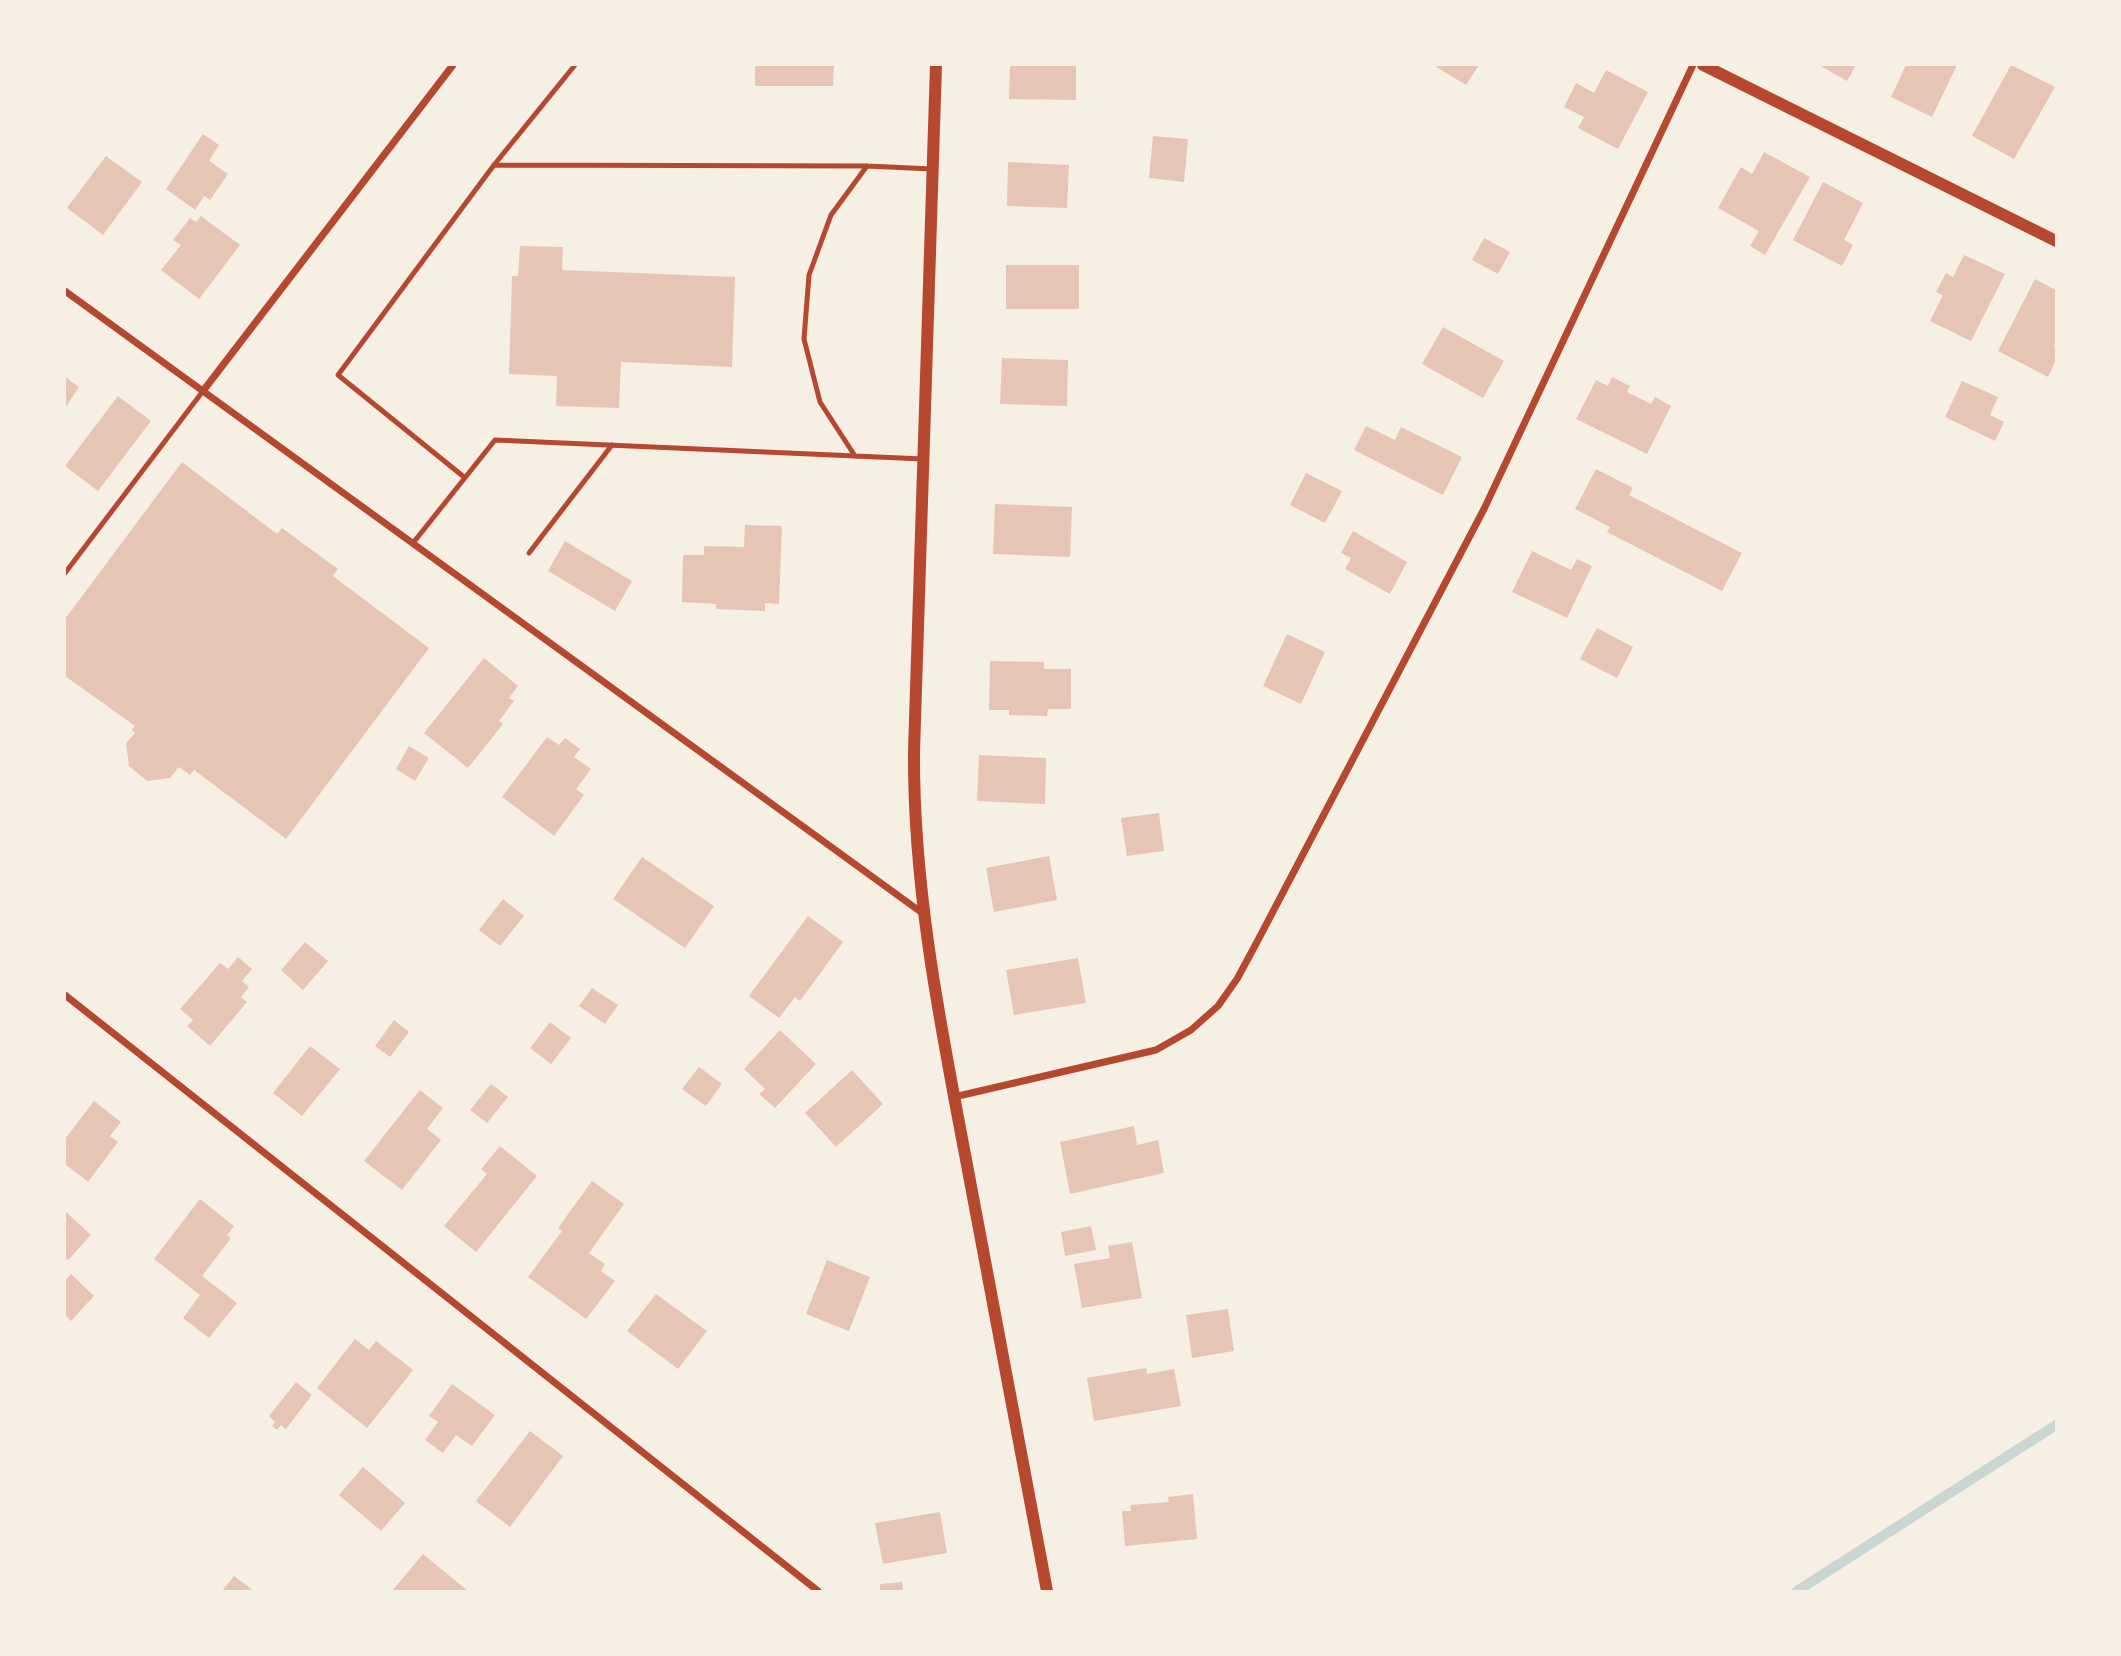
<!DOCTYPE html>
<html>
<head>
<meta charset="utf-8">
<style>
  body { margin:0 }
  #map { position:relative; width:2121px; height:1656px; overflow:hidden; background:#f6efe4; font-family:Montserrat,sans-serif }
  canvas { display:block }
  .frame { position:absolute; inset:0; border:66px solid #f6efe4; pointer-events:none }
</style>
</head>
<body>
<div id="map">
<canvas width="2121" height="1656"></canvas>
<div class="frame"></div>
</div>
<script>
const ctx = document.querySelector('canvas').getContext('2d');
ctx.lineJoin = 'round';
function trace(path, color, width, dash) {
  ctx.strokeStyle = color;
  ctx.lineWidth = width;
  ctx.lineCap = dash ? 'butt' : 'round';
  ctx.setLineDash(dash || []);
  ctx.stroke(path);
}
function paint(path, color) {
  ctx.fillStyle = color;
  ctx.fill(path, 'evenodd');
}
trace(new Path2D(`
  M1797,1591L2056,1425`), '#c9d6d2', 10);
paint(new Path2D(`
  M755,65H834L833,86H755Z
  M1010,65H1076V100L1009,99Z
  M1433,65H1479L1466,85Z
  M1819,65H1856L1847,81Z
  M1906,65H1957L1932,117L1891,97Z
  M2011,65L2055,87L2014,159L1972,136Z
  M1606,70L1648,92L1618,149L1578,128L1584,117L1564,107L1576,83L1594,93Z
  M203,134L219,145L209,161L228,174L210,200L204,196L195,210L166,189Z
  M1153,136L1188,139L1184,182L1149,178Z
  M1764,152L1810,177L1765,255L1750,246L1759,231L1718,208L1741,167L1752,174Z
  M106,156L142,182L103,235L67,208Z
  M1008,162L1069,165L1067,208L1007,206Z
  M1823,182L1863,203L1844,240L1853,245L1842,266L1793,240Z
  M201,216L240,245L199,299L161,270L181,245L173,240L190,218L196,222Z
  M1484,238L1510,252L1498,274L1472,260Z
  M520,246L563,247L562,270L735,277L732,367L621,362L619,408L556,406L557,376L509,374L512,276H518Z
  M1964,255L2005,274L1971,341L1930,321L1943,295L1936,292L1946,273L1953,277Z
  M1006,265H1079V309H1006Z
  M2035,279L2056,290V341L2054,346L2056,348V360L2048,377L1998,351Z
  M1443,327L1504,361L1483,398L1422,364Z
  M1002,358L1068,360L1067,406L1000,404Z
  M65,377L79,387L65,408Z
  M1612,377L1630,386L1627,392L1651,404L1655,397L1671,406L1647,454L1576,419L1596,380L1608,386Z
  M1962,381L1998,397L1990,415L2004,422L1995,441L1945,417Z
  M118,396L151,421L98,491L65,466Z
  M1366,426L1395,440L1401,427L1462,457L1443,495L1354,450Z
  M182,462L277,534L282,528L338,569L333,576L429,648L286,839L194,770L190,775L179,767L170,778L147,781L129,766L126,743L135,733L132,730L135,726L65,676V619Z
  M1596,469L1633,488L1629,495L1742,553L1722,591L1607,532L1610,527L1575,509Z
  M1306,473L1342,491L1325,523L1290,505Z
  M995,504L1072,507L1070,557L993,554Z
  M745,525L782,526L779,604L765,603V611L716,609V604L682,602L683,555H704V546L744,547Z
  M1353,531L1407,562L1390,594L1345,569L1351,558L1341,553Z
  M565,541L632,581L615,611L548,571Z
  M1532,551L1571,570L1577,559L1592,566L1567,618L1512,592Z
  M1597,628L1633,647L1617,678L1580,659Z
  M1287,634L1325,652L1301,704L1263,686Z
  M484,658L518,686L509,698L514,701L499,721L503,724L468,768L424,733Z
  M990,661L1044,662V669H1071V709H1048L1047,716L1009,715V710H989Z
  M547,737L559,745L565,738L580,749L574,757L591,769L576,789L584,795L554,836L502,797Z
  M409,746L429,758L415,781L396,769Z
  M979,755L1046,758L1045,804L977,801Z
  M1159,813L1164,851L1127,856L1121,818Z
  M1049,856L1057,900L994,912L986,868Z
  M642,857L714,906L685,948L613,899Z
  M503,899L524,916L500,946L479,930Z
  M808,916L843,942L800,1001L795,997L779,1018L749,996Z
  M305,942L328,961L303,990L281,970Z
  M238,957L252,969L242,981L249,987L241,997L247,1002L210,1046L187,1026L193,1020L180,1009L220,963L228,969Z
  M1078,958L1086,1003L1014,1015L1006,970Z
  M592,988L618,1005L605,1024L579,1006Z
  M394,1020L409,1032L390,1057L375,1046Z
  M550,1022L571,1038L551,1064L530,1048Z
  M780,1030L816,1064L775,1108L759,1094L765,1089L744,1069Z
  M310,1046L340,1069L302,1116L273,1093Z
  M699,1067L722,1084L706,1106L682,1089Z
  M852,1070L883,1104L836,1147L805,1113Z
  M491,1084L508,1097L487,1123L470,1110Z
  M420,1090L443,1108L427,1129L441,1140L402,1190L364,1161Z
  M94,1101L121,1122L110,1136L118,1142L88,1182L65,1164V1139Z
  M1134,1126L1137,1145L1158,1140L1164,1173L1070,1194L1060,1142Z
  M500,1146L537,1176L476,1252L444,1226L487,1174L481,1169Z
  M592,1181L624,1204L589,1253L605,1264L601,1271L615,1281L586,1319L528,1277L562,1231L558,1228Z
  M200,1199L234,1226L227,1235L231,1238L202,1276L237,1303L209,1338L183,1318L200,1295L154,1259Z
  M65,1211L91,1235L68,1260L65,1258Z
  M1091,1226L1096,1250L1065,1256L1061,1232Z
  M1132,1242L1142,1298L1082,1308L1074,1264L1110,1258L1108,1246Z
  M827,1260L870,1277L849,1331L806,1314Z
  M71,1274L94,1296L71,1321L65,1315V1280Z
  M656,1294L707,1331L678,1369L627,1331Z
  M1228,1309L1234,1351L1192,1358L1186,1315Z
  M355,1339L369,1350L376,1341L413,1370L367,1428L317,1388Z
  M1146,1368L1147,1374L1174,1369L1181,1406L1094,1421L1087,1378Z
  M296,1382L312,1395L286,1429L281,1425L277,1430L272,1426L275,1422L269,1416Z
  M452,1384L495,1415L472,1446L456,1435L443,1453L425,1440L438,1422L429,1416Z
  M530,1431L563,1456L510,1527L476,1501Z
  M363,1467L405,1503L381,1531L339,1495Z
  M1193,1494L1197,1539L1125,1546L1122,1511H1131L1130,1505L1169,1502L1168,1497Z
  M940,1512L947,1553L883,1564L875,1523Z
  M423,1554L468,1591H392Z
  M234,1576L254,1591H222Z
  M902,1582L903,1591H880V1584Z`), '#e6c5b7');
trace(new Path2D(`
  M494,165L867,166L932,169
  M855,456L820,402L804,339L809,275L831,215L867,166
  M464,477L338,375L494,165L575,65
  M413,543L495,440L923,459
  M529,553L612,445
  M65,573L203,391`), '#b5482f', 5);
trace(new Path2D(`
  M65,291L925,915
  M203,391L453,65
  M65,995L818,1591
  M954,1097L1156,1050L1191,1030L1218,1006L1237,979L1257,942L1484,509L1693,65`), '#b5482f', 7);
trace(new Path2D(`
  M936,65L914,751C913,885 939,1018 964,1149C992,1297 1020,1444 1047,1591
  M1703,65L2056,241`), '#b5482f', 12);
</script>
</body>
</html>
